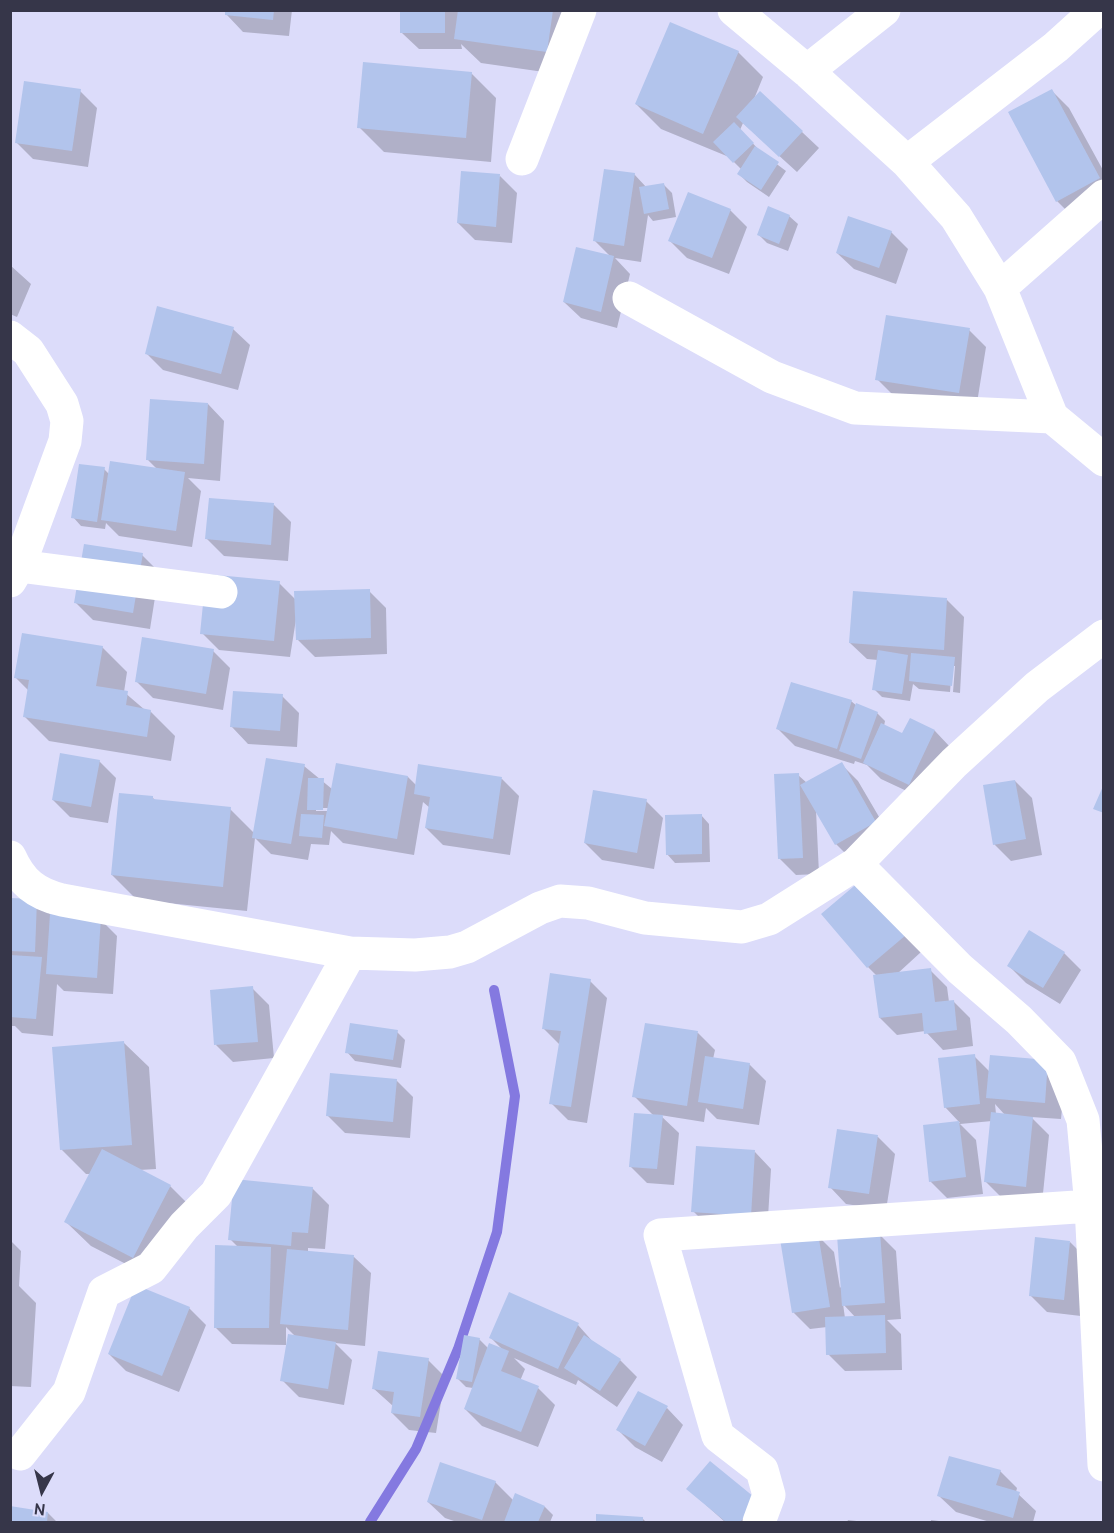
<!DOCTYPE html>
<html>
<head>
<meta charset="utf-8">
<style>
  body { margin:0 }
  #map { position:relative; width:1114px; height:1533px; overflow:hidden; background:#dcdcfa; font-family:Cabin,sans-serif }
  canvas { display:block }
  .frame { position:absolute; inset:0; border:12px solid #363649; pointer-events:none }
  .north { position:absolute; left:12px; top:1461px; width:60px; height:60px; -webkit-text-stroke:4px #dcdcfa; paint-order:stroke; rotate:187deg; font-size:16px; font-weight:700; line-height:24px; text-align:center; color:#363649 }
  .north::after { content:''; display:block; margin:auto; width:21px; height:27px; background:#363649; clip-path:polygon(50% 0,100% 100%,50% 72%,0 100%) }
</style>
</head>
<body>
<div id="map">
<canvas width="1114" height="1533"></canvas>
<div class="frame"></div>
<div class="north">N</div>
</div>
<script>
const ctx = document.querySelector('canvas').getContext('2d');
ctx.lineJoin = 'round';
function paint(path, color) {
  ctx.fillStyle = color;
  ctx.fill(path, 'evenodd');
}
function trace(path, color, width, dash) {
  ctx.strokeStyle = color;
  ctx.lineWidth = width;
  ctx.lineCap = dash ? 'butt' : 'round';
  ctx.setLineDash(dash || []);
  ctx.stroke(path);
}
paint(new Path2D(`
  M227,10H292L289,36L243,32L227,15Z
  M402,10H580L572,76L481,63L461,44L462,49H419L402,33Z
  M738,52L763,77L754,99L802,132L819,148L797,172L743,123L740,130L762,153L786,171L769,197L747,182L739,174L741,169L729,157L661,129L636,104Z
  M471,73L496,98L491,162L384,152L359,127Z
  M80,91L97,108L88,167L33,159L16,142Z
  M1052,91L1069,108L1104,172V202L1074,218L1057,201Z
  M634,174L647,188L664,185L672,193L676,217L653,221L648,215L641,262L615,258L630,274L617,328L581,318L564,302L610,256L595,241Z
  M500,176L517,193L512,243L475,240L458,223Z
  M730,210L747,227L729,274L687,258L670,241Z
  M789,216L798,224L788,251L767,243L759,235Z
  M891,232L908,249L896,284L854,269L837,253Z
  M10,265L31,284L17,317L10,314Z
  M233,329L250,345L238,390L163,370L146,353Z
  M969,330L986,347L976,409L894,396L877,379Z
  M208,404L224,421L220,481L188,478L201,491L192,547L119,536L106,523L105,529L81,526L73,517L104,469L109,474L158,470L148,460Z
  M274,505L291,522L288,561L224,556L207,539Z
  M142,555L159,572L150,629L93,620L76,603Z
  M279,583L296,600L369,591L386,608L387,654L315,657L298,640L297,613L290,657L219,650L202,633Z
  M947,600L964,617L960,693L953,692L955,666H952L950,692L919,689L913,684L910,701L882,697L874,689L878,660L867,659L850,643Z
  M102,647L127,672L124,692L145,710L150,711L175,736L171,761L49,741L24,716L29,691L16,678Z
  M213,651L230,668L223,710L153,698L136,681Z
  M282,696L299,713L297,747L248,744L232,727Z
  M851,701L857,706L877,713L885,721L884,726L903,735L910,720L935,731L951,748L926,800L881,779L867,765L855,761L854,764L795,746L778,729Z
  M99,761L116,778L108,823L70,817L53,800Z
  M841,764L858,781L892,839L853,861L836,844L816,810L819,874L796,875L779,858L798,775L807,783Z
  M304,766L332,789L408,777L417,786L502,779L519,796L510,855L443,845L426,828L430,808L423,802L414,855L343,843L331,831L329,845L311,844L308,860L271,854L255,838L247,911L137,900L112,875L153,798L156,801L230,809L254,833ZM316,808H331V811H316Z
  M1015,781L1032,798L1042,855L1011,861L994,844Z
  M646,801L663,818L654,869L602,860L585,843Z
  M701,815L709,824L710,862L675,863L667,854Z
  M10,900L37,901L51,915L100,919L117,936L113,994L64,991L57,984L53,1036L22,1033L15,1026H10Z
  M877,900L921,952L897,974L930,970L947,987L949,1002L953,1001L970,1018L973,1046L943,1050L925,1031L897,1035L880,1018L877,976L868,967Z
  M1029,932L1064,953L1081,970L1060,1004L1026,983L1009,966Z
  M590,981L607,998L587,1123L568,1120L551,1103L560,1045L543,1028Z
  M252,988L269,1005L274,1058L233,1062L216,1045Z
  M646,1025L698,1033L715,1050L713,1059L749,1064L766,1081L759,1125L717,1119L706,1108L704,1122L660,1115L679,1133L674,1185L647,1183L630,1166L654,1116L634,1096Z
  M397,1032L405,1040L401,1068L355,1061L347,1052Z
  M124,1043L149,1067L156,1169L139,1170L170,1186L195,1211L159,1281L91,1246L66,1222L91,1174H86L61,1149Z
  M974,1056L990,1072L991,1057L1065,1078L1061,1119L1031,1117L1049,1135L1042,1203L1003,1199L986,1182L992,1121L960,1124L976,1140L983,1194L947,1198L930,1181L924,1126L960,1123L945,1107ZM995,1104L1005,1115L996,1114Z
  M396,1080L413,1097L410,1138L345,1133L328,1116Z
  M838,1131L878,1137L895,1154L886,1210L846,1204L830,1187Z
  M755,1152L771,1169L767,1233L710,1228L693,1211Z
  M312,1188L329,1205L325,1249L308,1248V1253L354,1257L371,1273L365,1346L335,1343L352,1360L344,1405L299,1397L282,1380L295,1336L286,1327V1345L232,1344L215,1327L238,1247L230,1239Z
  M879,1234L896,1251L901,1319L887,1320L901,1334L902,1370L845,1371L828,1354L827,1327L810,1329L793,1312L817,1235L834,1252L840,1288ZM843,1304L856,1318H845Z
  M10,1240L21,1251L19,1286L36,1303L31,1387L10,1386Z
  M1070,1242L1087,1259L1081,1316L1047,1312L1030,1295Z
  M510,1294L578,1325L594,1343L620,1360L637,1377L617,1407L578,1380L576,1385L514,1358L525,1369L520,1381L538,1388L555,1405L538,1447L482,1426L465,1409L473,1388L466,1387L458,1379L479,1339L489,1349L503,1350L491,1338Z
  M189,1308L206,1325L179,1392L126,1371L109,1354Z
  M428,1360L445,1377L436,1433L409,1430L392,1413L393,1406L373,1388Z
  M667,1408L683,1425L662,1462L635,1447L618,1430Z
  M1000,1471L1017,1488L1016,1492L1036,1511L1033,1522H990L956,1512L939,1496Z
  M495,1482L514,1501L545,1507L553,1515L550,1522H457L445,1518L428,1502Z
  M688,1489L771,1522H725Z
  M10,1508L48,1513L57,1522H10Z
  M598,1516L642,1518L646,1522H597Z
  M848,1520L865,1522H847Z
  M931,1520L947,1522H931Z`), '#0003');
trace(new Path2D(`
  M370,1522L416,1449L458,1349L497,1232L515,1096L494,990`), '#8479e0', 10);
paint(new Path2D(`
  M225,10H274L273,20L225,15Z
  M400,10H445V33H400Z
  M458,10H553L547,52L454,39Z
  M670,22L739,51L703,134L635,104Z
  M363,62L472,72L466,138L357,128Z
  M24,81L81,89L72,151L15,143Z
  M1052,89L1100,178L1056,202L1008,112Z
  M760,91L803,131L779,157L736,117Z
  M734,122L754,143L733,163L713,142Z
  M755,146L779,162L761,190L737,174Z
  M604,169L635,173L624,246L593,241Z
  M461,171L500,174L496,227L457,223Z
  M664,183L669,209L644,214L639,187Z
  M688,192L731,209L712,258L668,241Z
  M768,206L790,215L779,244L757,235Z
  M848,216L892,231L879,268L836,253Z
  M576,247L614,256L601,312L563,302Z
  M157,306L234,327L221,374L145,354Z
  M886,315L970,328L959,393L875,380Z
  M150,399L208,403L204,464L146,460Z
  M110,461L185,472L176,531L101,520Z
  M79,464L105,467L97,522L71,518Z
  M209,498L274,503L271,545L205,539Z
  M84,544L143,553L133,613L74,603Z
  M206,574L280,581L274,641L200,634Z
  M370,589L371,638L296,640L294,591Z
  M853,591L947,598L944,650L849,643Z
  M22,633L103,646L96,686L128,691L126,705L151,710L147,737L23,717L29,680L14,678Z
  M142,637L214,649L206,694L135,682Z
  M878,650L908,655L902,694L872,690Z
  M911,653L955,657L952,686L909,681Z
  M791,682L852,700L837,749L776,729Z
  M233,691L283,694L280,731L230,727Z
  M856,703L878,712L861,759L839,751Z
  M910,718L935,730L909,785L863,763L881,723L902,733Z
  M60,753L100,760L91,807L52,800Z
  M266,758L305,764L291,844L252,838Z
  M842,762L876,822L835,845L800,785Z
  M336,763L408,776L397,839L324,826Z
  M418,764L502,777L493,839L425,828L430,797L414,794Z
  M799,773L803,858L778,859L774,774Z
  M308,778H324L323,810H307Z
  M1015,780L1026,839L993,845L983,785Z
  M1104,784V813L1093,809Z
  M593,790L647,799L637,853L584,843Z
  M119,793L153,796V799L231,807L223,887L111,875Z
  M301,814L324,815L322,838L299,836Z
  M702,814V854L666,855L665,815Z
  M860,881L906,935L867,968L821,914Z
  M10,898L37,899L35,952L10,951Z
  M50,914L101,917L97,978L46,974Z
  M1029,930L1065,952L1043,988L1007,966Z
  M10,955L42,957L36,1019L10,1017Z
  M931,968L935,1002L954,1000L957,1030L924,1034L922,1013L879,1018L873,975Z
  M550,973L591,979L571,1107L549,1104L561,1031L542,1029Z
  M253,986L258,1042L214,1045L210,990Z
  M350,1023L398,1030L393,1060L345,1053Z
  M645,1023L698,1031L687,1106L632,1097Z
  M124,1041L132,1145L60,1150L52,1047Z
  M975,1054L980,1104L944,1108L938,1058Z
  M990,1055L1048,1060L1045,1103L986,1098Z
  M705,1056L750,1063L743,1109L698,1102Z
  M330,1073L397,1079L393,1122L326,1116Z
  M991,1112L1033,1117L1026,1187L984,1182Z
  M634,1113L663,1115L657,1169L629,1167Z
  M959,1121L966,1177L929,1182L923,1125Z
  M837,1129L878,1135L869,1194L828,1188Z
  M696,1146L755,1150L751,1216L691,1212Z
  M102,1149L171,1185L133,1258L64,1222Z
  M234,1179L313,1187L308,1233L292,1232L291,1246L228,1240Z
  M880,1232L885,1303L842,1306L837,1235Z
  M818,1233L830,1307L792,1313L780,1239Z
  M1035,1237L1070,1241L1064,1300L1029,1296Z
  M215,1245L271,1247L269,1328H214Z
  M287,1249L354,1255L348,1330L280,1324Z
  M136,1285L190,1307L162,1376L108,1354Z
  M509,1292L579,1323L558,1369L489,1338Z
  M885,1315L886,1353L826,1355L825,1317Z
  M288,1334L336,1342L328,1389L280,1381Z
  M464,1335L480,1338L472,1382L456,1379Z
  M584,1335L621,1359L600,1391L564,1368Z
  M489,1343L509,1351L501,1371L539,1386L521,1432L464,1409Z
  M378,1351L429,1358L420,1417L391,1413L394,1392L372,1389Z
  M638,1391L668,1406L645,1446L616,1430Z
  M949,1456L1001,1470L996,1485L1020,1492L1013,1518L937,1496Z
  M710,1461L759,1501L740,1522H726L686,1489Z
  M440,1462L496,1481L482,1520L427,1502Z
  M515,1493L545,1506L538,1522H504Z
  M10,1506L48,1512L47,1522H10Z
  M596,1514L643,1517V1522H596Z`), '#b2c4ec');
trace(new Path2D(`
  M734,10L807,71L907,162L956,217L1000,288L1052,417L1104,460
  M807,71L884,10
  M522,159L580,10
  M907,162L1056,47L1097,10
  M1000,288L1104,196
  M629,298L772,377L855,408L1052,417
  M10,337L28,351L62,404L67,421L65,441L19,566L10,581
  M19,566L221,592
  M1104,636L1037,687L954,763L856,864L960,969L1019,1020L1060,1062L1083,1120L1091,1206L1104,1465
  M10,857C21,882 36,894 62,900L350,953L415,955L450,952L467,947L540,908L560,901L588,903L645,918L742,927L769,919L856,864
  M20,1454L69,1392L104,1292L151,1268L184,1226L216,1194L350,953
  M759,1522L769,1495L762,1470L718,1436L660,1235L1091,1206`), '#fff', 33);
</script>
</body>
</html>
